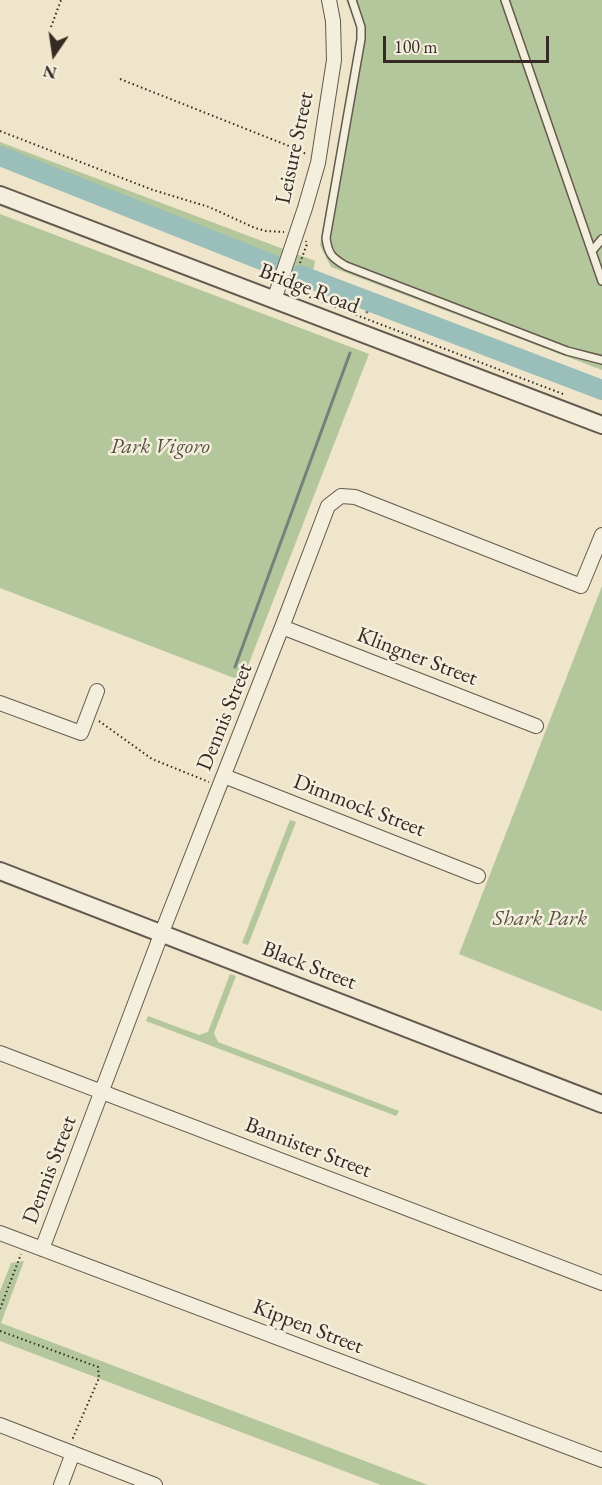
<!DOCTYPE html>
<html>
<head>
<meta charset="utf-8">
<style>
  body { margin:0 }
  #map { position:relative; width:602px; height:1485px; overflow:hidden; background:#eee5ca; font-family:"EB Garamond",serif }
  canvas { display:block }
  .north { position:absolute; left:24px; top:24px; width:60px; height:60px; -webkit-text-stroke:4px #f4eedd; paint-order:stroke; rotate:193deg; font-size:16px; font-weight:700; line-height:24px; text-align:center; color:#362a24 }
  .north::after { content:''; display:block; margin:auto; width:21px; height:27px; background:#362a24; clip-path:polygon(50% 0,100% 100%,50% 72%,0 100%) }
  .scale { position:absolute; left:383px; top:36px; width:166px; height:27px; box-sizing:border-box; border:3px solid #362a24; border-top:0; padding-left:8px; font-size:18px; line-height:21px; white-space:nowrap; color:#362a24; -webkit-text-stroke:4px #f4eedd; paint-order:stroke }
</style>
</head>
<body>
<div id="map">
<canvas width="602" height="1485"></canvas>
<div class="north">N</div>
<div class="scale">100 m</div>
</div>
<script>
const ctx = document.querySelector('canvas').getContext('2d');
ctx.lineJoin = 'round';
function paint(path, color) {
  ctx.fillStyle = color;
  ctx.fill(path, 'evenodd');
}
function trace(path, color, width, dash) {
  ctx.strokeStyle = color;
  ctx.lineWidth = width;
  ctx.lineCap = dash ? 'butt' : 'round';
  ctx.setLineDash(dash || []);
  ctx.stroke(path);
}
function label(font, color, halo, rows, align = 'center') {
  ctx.font = font + ' "EB Garamond",serif';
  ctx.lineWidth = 5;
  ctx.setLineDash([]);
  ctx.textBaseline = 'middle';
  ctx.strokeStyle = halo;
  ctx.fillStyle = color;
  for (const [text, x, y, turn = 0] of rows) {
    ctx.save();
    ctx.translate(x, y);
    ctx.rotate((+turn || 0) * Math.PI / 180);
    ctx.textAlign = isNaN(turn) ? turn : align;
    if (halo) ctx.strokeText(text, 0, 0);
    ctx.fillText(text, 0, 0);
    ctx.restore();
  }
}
paint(new Path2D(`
  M346,0H602V370L331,267L320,245L358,31Z
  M0,142L315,261L312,278L0,160Z
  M0,214L369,354L242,681L0,588Z
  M602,586V1011L459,954Z
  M290,820L296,822L248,945L242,943Z
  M230,974L236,976L214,1033L218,1042L399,1111L396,1116L146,1021L148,1016L199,1035L208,1032Z
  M24,1261L1,1323L428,1485H381L0,1341V1291L11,1263Z`), '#b4c69b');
trace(new Path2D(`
  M367,312L371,301
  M235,667L350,353`), '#72837e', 3);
trace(new Path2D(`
  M0,156L274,265
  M300,275L602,390`), '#9abeba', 20);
const service = new Path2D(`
  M352,0L361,27V39L326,238C328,254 332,258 346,266L567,351L602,360
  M505,0L602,281
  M592,251L602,239`);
const minor = new Path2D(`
  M274,300L305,208L318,163L334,60L333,21L329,0
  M282,627L536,726
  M0,703L81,733L97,691
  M224,776L478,876
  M0,1053L602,1283
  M0,1233L602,1460
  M42,1249L162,932L282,627L328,506L341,496L355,497L581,586L602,535
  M0,1425L155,1485
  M61,1485L73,1453`);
const tertiary = new Path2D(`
  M0,195L602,425
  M0,871L602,1104`);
trace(service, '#64594e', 10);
trace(minor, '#64594e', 16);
trace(tertiary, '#64594e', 20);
trace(new Path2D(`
  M51,27L61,0
  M120,79L294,148L306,154
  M0,131L153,190L209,207L255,228L266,231L284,232
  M300,263L307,244L306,241
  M293,283C295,291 302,294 309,297L563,394
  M99,721L152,759L209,782
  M0,1309L21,1254
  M0,1331L98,1367L99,1378L72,1440`), '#362a24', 2, [1.5, 3]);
trace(service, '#f4eedd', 7);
trace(minor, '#f4eedd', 14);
trace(tertiary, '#f4eedd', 16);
label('22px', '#362a24', '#f4eedd', [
  ["Leisure Street",295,148,-78],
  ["Bridge Road",309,289,21],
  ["Klingner Street",417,657,21],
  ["Dennis Street",225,717,-68],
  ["Dimmock Street",359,806,21],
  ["Black Street",309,966,21],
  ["Bannister Street",308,1148,21],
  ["Dennis Street",50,1170,-69],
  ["Kippen Street",308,1327,21]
]);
label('italic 22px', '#565142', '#f4eedd', [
  ["Park Vigoro",160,447],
  ["Shark Park",540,919]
]);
</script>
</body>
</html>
